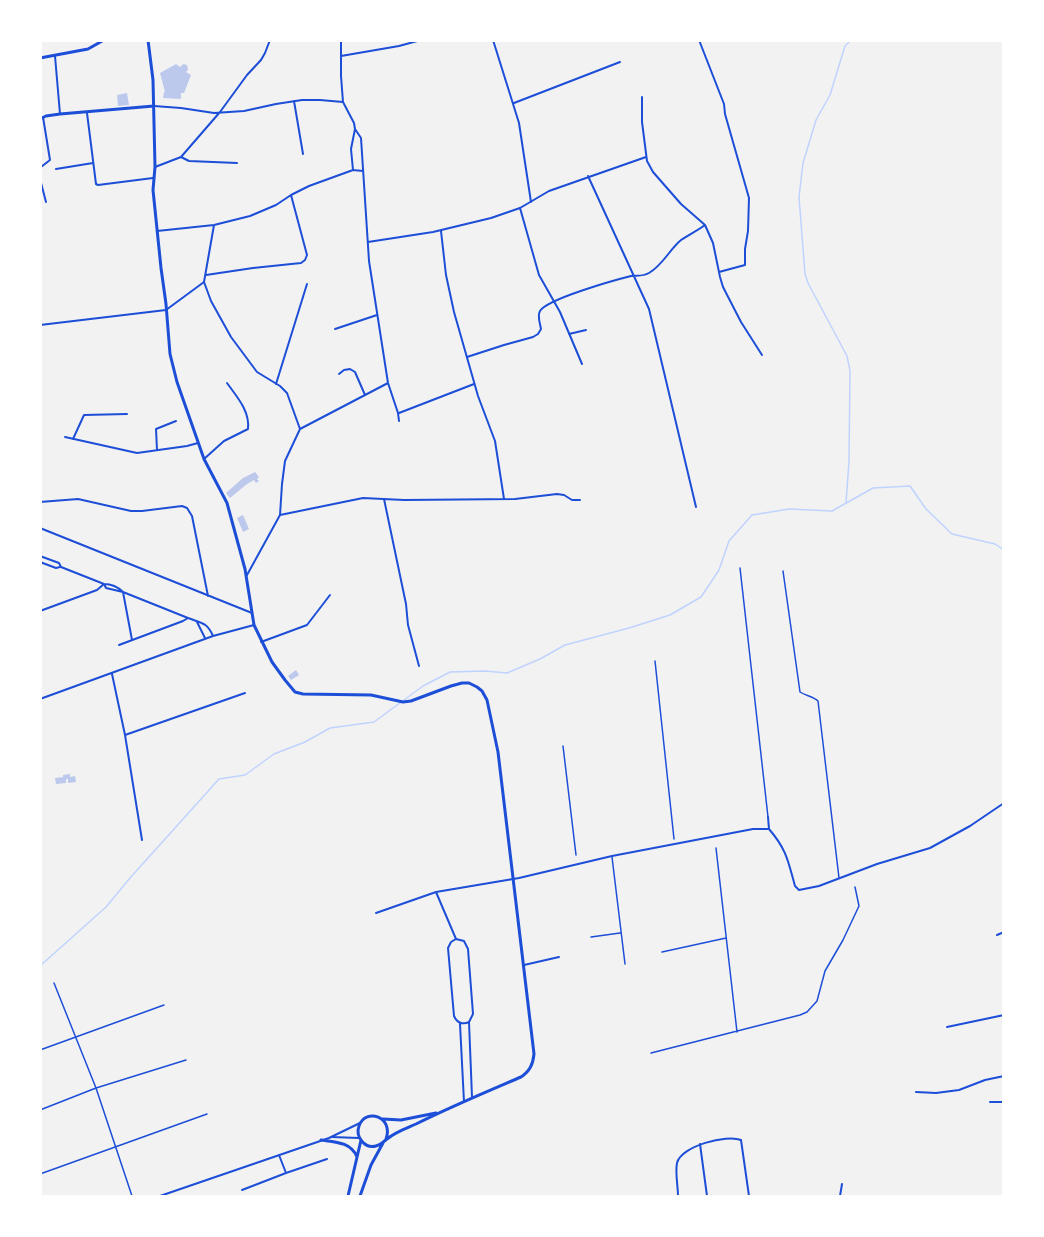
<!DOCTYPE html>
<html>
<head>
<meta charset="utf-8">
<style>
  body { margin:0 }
  #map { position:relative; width:1044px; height:1237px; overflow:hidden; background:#f2f2f2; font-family:"Work Sans",sans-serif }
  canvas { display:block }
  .frame { position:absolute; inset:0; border:42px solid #fff; pointer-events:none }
</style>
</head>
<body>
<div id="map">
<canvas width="1044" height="1237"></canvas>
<div class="frame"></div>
</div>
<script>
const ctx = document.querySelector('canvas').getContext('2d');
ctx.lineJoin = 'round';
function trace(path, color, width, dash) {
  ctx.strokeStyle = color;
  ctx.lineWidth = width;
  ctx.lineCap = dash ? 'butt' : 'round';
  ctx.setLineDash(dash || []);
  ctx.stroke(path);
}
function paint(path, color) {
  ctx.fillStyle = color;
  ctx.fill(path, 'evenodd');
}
trace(new Path2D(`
  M846,503L849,461L850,371L847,356L808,283L805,274L799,197L803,163L816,120L830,95L845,46L851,40
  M40,966L106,907L130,878L219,779L245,775L274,754L305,742L330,728L374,722L423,686L450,672L485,671L507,673L540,659L565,645L629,628L670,615L701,597L719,570L729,541L752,515L789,509L832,511L873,488L910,486L926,509L952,534L995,544L1004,550`), '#bfd3fe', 1.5);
paint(new Path2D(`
  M176,64L180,67L183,64L187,65L188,70L186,72L191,75L184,93H181V99L163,98L164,92H165L160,73Z
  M127,93L129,105L118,106L117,95Z
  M255,472L259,477L257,479L259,481L256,483L254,480L247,484L230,498L226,493L243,478Z
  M243,515L249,529L243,532L237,518Z
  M296,670L299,675L291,680L288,676Z
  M70,774V777L75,776L76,782L68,783V779H66V783L56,784L55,778L63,777V775Z`), '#bdc9ec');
trace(new Path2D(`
  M740,568L768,817
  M783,571L800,692C806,696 813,696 818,701L839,878
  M655,661L674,839
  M563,746L576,855
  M716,848L737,1032
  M612,857L625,964
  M591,937L620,933
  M662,952L726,938
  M54,983L96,1088L132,1196
  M40,1050L164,1005
  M651,1053L800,1015L807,1012L817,1001L825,971L843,940L859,906L855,887
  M40,1110L96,1088L186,1060
  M40,1174L207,1114`), '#1d4ed8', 1.5);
trace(new Path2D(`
  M341,40V76L343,102L354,123L355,129L361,138L369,261L388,383L398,413L399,421
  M493,40L519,123L531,202
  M699,40L724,104L725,114L749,198L748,231L745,249V265L719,272
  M55,56L60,114
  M341,56L399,46L421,40
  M642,97V122L647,161L653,172L681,204L705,225L713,243L720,277L723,287L741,322L762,355
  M294,101L303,154
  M514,103L620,62
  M154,106L181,108L214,113L244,111L276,104L302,100H320L343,102
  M87,113L96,184L98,185L153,178
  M181,157L189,161L237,163
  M155,167L181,157L220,112L247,75L261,60L265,53L270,40
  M40,169L41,167L50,160L43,117
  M56,169L93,163
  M353,170L351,149L355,129
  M588,176L649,309L696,507
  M40,179L46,202
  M520,208L539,275L560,312L582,364
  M214,225L204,282L211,301L231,337L257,372L280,386L287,393L300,429L285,461L282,484L280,515L247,575
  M157,231L214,225L250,216L276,205L291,195L309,186L353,170L363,171
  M441,231L446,275L454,312L478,396L495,441L504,499
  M368,242L433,232L491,218L520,208L549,191L646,157
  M206,275L253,268L301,263L305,260L307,255L291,195
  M40,325L166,310L204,282
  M335,329L377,315
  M569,334L586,330
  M467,357L504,345L533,337L538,334L541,329C540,323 537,316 540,311C547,299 615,280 631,276C637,275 642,277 649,273C663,265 669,250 681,240C688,235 697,231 705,225
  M339,374L344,370L350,369L355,372L365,395
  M276,384L307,284
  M399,413L474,384
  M300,429L388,383
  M65,437L137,453L187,446L198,443
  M73,439L84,415L127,414
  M157,450L156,429L176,421
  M204,459L224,441L248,429C250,411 237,397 227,383
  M384,499L406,604L408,625L419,666
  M40,502L78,499L131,511H142L182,506L187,508L192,516L208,596
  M280,515L363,498L404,500L515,499L557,494L564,495L572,500H580
  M40,528L252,613
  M40,556L59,563L61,567L104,584C111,584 118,587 123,592L132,640
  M40,562L56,568L60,567
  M104,584L106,588L123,592L188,618
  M40,611L97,590L104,584
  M197,622L205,638
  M261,642L307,625L330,595
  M119,645L183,621L188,618C201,623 207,622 213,636
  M112,674L125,735L142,840
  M40,699L213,636L254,625
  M125,735L245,693
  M768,817L769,829
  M436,892L456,939
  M376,913L436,892L519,878L612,856L753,829H769C787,850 788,861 795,886L799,890L819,886L877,864L930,848L970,826L1004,803
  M997,935L1004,932
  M456,939L464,941L468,949L473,1014L469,1022C463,1025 457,1023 454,1016L448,948L451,942Z
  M524,965L559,957
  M469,1022L472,1097
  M460,1024L464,1102
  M947,1027L1004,1015
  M916,1092L936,1093L959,1090L985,1080L1004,1076
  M990,1102H1004
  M332,1137L359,1138
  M700,1144L707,1196
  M286,1173L327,1159
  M242,1190L286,1173L279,1155
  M160,1196L329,1138L360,1123
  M678,1196C678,1186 675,1173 677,1163C681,1146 727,1134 741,1140L749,1196
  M840,1196L842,1184`), '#1d4ed8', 2);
trace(new Path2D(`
  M148,40L153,80L155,167L153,190L161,268L166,304L170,354L177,382L204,459L227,503L245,569L254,625L272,662L285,680L295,692L303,694L371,695L403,702L411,701L451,686L462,683H469L477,687L482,691L487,700L498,752L534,1054C533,1064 530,1071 521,1077C486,1092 450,1107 416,1124C407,1128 395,1132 387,1139C383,1142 381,1145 376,1146C365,1149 355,1137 359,1126C366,1107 394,1117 386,1139
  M40,58L88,49L104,40
  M40,119L46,116L60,114L154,106
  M383,1119L401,1120L436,1113
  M321,1140C335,1142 351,1142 357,1157
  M348,1196L361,1140
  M360,1196L371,1165L383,1143`), '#1d4ed8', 3);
</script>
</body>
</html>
